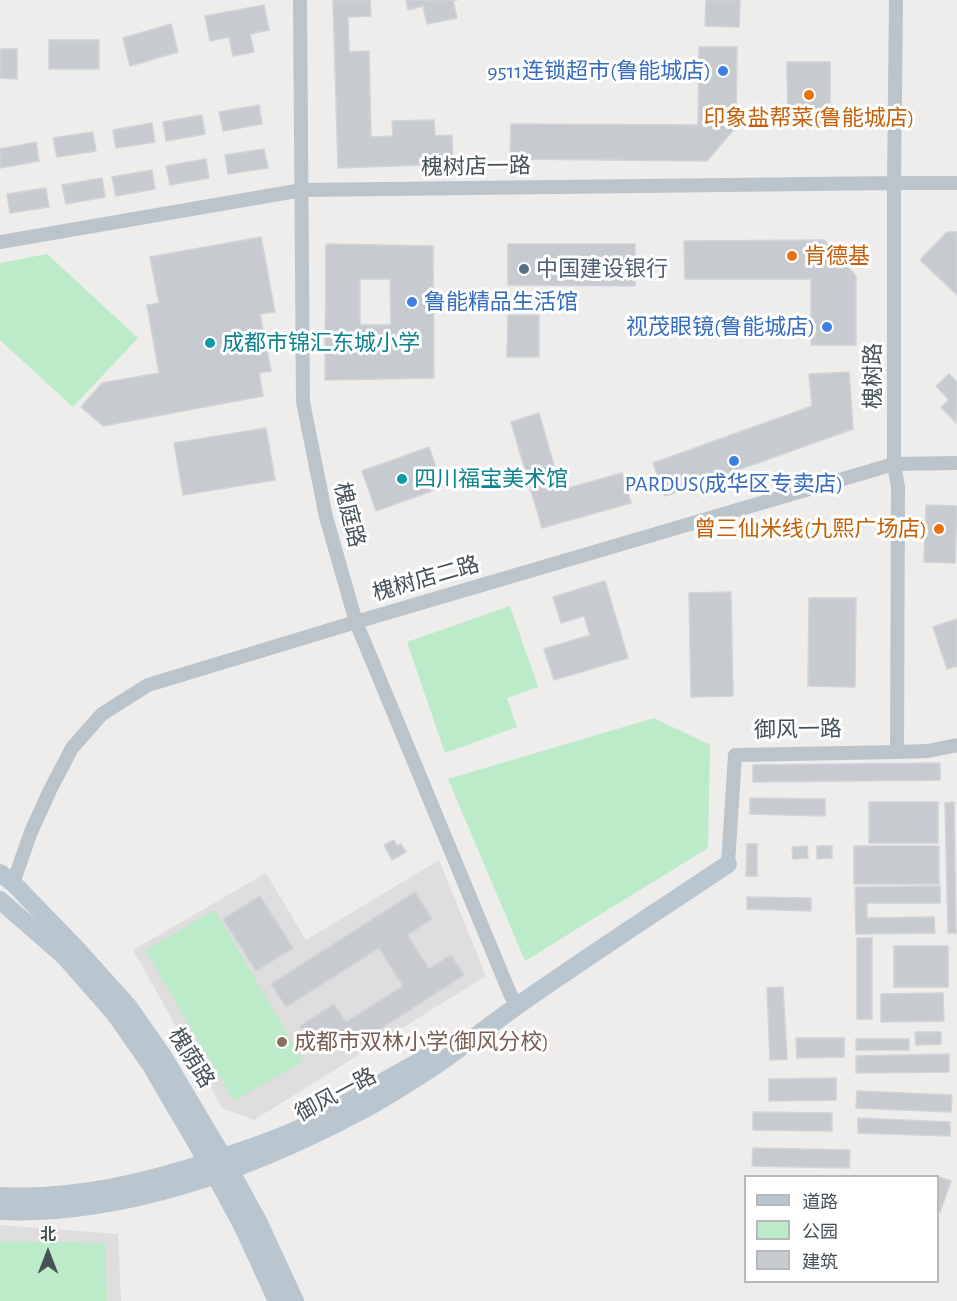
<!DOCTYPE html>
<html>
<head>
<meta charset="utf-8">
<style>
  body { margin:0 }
  #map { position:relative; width:957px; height:1301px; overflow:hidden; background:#efecec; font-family:"Alegreya Sans","Noto Sans SC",sans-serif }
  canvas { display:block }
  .legend { position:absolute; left:744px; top:1175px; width:195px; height:108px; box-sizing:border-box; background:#fff; border:2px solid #b5b9bc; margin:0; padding:8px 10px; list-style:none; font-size:18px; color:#465158 }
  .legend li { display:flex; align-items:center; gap:12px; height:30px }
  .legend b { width:30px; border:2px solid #b5b9bc }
  .north { position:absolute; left:18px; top:1223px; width:60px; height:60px; -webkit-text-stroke:4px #fff; paint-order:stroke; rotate:0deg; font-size:16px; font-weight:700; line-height:24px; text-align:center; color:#465158 }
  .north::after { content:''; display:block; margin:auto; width:21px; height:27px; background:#465158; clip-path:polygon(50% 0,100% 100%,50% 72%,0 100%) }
</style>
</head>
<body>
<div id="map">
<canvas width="957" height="1301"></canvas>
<ul class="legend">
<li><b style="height:8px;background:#bac6cf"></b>道路</li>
<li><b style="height:16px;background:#bcebca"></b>公园</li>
<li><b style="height:16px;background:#c7cacf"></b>建筑</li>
</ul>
<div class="north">北</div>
</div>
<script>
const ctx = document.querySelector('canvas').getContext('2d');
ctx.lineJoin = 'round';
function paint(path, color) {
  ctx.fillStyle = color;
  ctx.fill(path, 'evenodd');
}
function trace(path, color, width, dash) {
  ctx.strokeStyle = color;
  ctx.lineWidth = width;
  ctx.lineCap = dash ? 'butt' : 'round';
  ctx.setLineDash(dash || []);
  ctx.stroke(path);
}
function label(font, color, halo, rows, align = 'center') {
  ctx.font = font + ' "Alegreya Sans","Noto Sans SC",sans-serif';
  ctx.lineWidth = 6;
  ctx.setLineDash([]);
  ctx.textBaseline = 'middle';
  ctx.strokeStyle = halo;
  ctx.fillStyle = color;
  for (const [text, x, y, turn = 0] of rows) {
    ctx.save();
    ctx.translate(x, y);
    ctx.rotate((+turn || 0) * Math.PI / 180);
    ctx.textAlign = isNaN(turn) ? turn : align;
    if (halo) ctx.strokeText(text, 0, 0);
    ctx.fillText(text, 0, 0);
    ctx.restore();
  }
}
paint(new Path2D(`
  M439,860L486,976L254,1120L222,1108L133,950L266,873L306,940Z
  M0,1225L118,1234L121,1301H0Z`), '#dfdddd');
paint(new Path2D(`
  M47,254L138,338L73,407L0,340V263Z
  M510,606L538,687L507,698L517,727L445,753L407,642Z
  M654,718L710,745L708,848L525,961L448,779Z
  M215,910L303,1061L234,1101L145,950Z
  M0,1241L105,1243L107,1301H0Z`), '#bcebca');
const building = new Path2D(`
  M333,0H370L371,16L348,17L349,52L369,51L371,137L393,136L392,121L434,120L435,136L452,135L453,164L338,168Z
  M406,0H457L453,1L457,18L427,24L423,6L408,10Z
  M706,0H740L739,27L705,26Z
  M264,5L269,30L250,34L254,52L233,56L229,37L210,41L205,16Z
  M171,24L178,52L130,66L123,38Z
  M49,40H99V69H49Z
  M699,47H737L736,127L707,161L510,159L511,124L698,125Z
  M0,49H17V79L0,78Z
  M787,62H830V125L788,126Z
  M259,105L262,124L223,131L219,112Z
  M202,115L205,134L166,141L163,122Z
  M152,123L155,142L116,148L113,130Z
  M93,132L96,151L57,157L53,138Z
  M36,142L39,161L0,168V149Z
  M264,149L268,168L228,174L225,155Z
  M206,159L209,178L170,185L166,166Z
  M152,170L155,189L116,196L112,177Z
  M102,178L105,197L66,204L62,185Z
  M46,188L49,207L10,213L7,194Z
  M947,232H957V295L920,260Z
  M261,237L275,312L260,314L271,371L259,373L263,396L103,426L81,407L102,383L159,373L147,305L159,303L150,257Z
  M824,240L856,276V345H811V279H685L684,241Z
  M326,244L433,246L434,378L325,380ZM360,279H390L391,325H360Z
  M508,244H635V286L508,285Z
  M508,315H539V357H507Z
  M849,372L853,429L665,496L653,463L812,406L809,374Z
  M949,374L957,382L956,423L941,407L949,400L936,386Z
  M539,413L561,490L622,473L631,503L542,528L511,422Z
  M266,428L275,480L183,495L174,443Z
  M429,447L443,487L376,511L362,471Z
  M926,505L957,506L955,563L924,562Z
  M605,581L628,658L554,680L544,649L590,635L584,616L561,623L553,597Z
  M731,592L733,696L691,697L689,593Z
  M809,598H856L855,687L808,686Z
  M957,619V666L947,669L933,627Z
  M940,763V780L753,782V765Z
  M750,798L825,799V816L750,814Z
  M869,802H938V843H869Z
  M954,802L956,933H948L945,803Z
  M394,840L397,846L401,844L406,852L392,860L384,845Z
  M747,844H757V876H746Z
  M807,846L808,858L793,859L792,847Z
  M817,846H832V858L817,859Z
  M854,846H939V884H854Z
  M940,886V903H867V918L934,917L935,933L856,934L855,887Z
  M415,892L432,919L407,935L429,969L451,955L464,975L360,1042L352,1029L317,1051L300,1026L334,1004L346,1022L403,986L379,948L286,1007L271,984Z
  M260,896L293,948L256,971L223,919Z
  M747,897L811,898V911L747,909Z
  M857,938H872V1019H857Z
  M894,946H948V987H894Z
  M783,987L787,1059L770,1060L767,988Z
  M943,993L944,1021L881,1022V994Z
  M915,1032H941V1044L916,1045Z
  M796,1038H844V1057L797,1058Z
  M856,1039H909V1050H856Z
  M949,1054V1072L856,1073V1056Z
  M836,1078V1100L769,1101V1079Z
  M857,1091L952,1095L951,1112L856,1108Z
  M753,1112L832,1113V1131L753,1130Z
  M858,1118L950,1122V1136L858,1133Z
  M753,1148L850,1150L849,1168L752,1166Z
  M939,1177L951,1181L940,1212L938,1211V1182Z`);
paint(building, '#c7cacf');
trace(building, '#d0d3d7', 1.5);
trace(new Path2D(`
  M300,0L303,402L326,517L356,622L511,996L518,1005
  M896,0L894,183V464L898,487L897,752
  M0,242L302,190L894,183H957
  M728,864L735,755L897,752L928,751L957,745
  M13,883L31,832L50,790L72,748L102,714L148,685L356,622L894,464L957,463`), '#bbc4cb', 14);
trace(new Path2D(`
  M0,873L13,883L75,947L128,1006L163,1056L223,1157L258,1221L295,1301
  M0,900L65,957L115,1014L150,1064L215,1175L243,1227L277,1301
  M0,1196C76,1200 152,1181 223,1157C247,1149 272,1141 296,1130C336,1110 376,1085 415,1064L432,1052
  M0,1211C121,1216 249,1170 355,1114C378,1103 400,1088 421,1075C455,1054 485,1028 517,1006C587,957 658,911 728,864`), '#bac6cf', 18);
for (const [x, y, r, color] of [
  [723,71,6,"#3f7fe0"],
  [809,95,6,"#e8710a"],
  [792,256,6,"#e8710a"],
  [524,269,6,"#5c6f8a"],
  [412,302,6,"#3f7fe0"],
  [827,327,6,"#3f7fe0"],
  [210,343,6,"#0f9aa8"],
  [734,461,6,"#3f7fe0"],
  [402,479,6,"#0f9aa8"],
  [939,529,6,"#e8710a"],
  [282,1042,6,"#8d6e63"]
]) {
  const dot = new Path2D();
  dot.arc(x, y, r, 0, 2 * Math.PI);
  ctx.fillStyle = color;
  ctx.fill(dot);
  trace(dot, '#fff', 2);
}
label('22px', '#366cbe', '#fff', [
  ["9511连锁超市(鲁能城店)",711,71],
  ["鲁能精品生活馆",424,302,"left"],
  ["视茂眼镜(鲁能城店)",815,327],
  ["PARDUS(成华区专卖店)",734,484,"center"]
], 'right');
label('22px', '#c56008', '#fff', [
  ["印象盐帮菜(鲁能城店)",809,118],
  ["肯德基",804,256,"left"],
  ["曾三仙米线(九熙广场店)",927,529,"right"]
]);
label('22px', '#465158', '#fff', [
  ["槐树店一路",476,167,-1],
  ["槐树路",873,376,-90],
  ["槐庭路",349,515,76],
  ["槐树店二路",426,579,-16],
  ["御风一路",798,730,-1],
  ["槐荫路",191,1058,58],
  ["御风一路",336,1095,-28]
]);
label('22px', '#4e5e75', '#fff', [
  ["中国建设银行",536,269]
], 'left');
label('22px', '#0d838f', '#fff', [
  ["成都市锦汇东城小学",222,343],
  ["四川福宝美术馆",414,479]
], 'left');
label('22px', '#785e54', '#fff', [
  ["成都市双林小学(御风分校)",294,1042]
], 'left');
</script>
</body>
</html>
